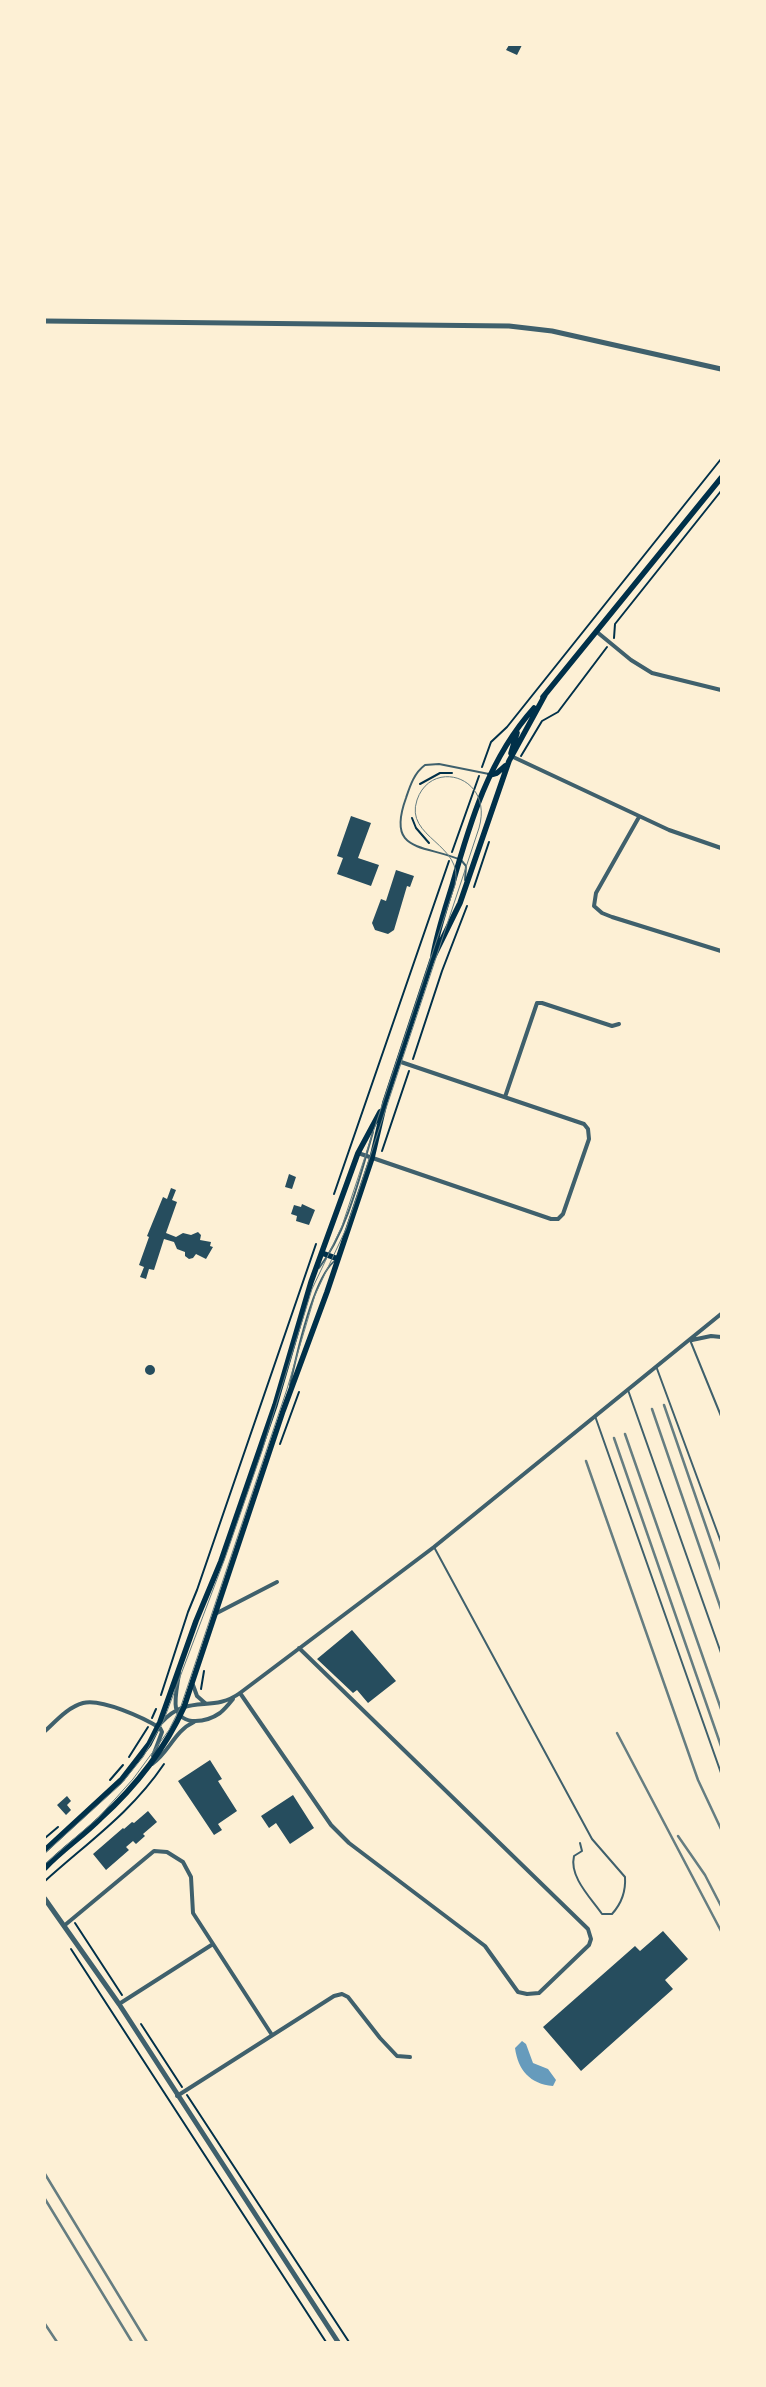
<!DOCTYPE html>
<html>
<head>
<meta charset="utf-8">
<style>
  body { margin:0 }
  #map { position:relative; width:766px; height:2387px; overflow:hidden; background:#fdf0d5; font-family:"Space Grotesk",sans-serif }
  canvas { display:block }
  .frame { position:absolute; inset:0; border:46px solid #fdf0d5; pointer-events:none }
</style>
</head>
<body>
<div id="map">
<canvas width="766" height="2387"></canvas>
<div class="frame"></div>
</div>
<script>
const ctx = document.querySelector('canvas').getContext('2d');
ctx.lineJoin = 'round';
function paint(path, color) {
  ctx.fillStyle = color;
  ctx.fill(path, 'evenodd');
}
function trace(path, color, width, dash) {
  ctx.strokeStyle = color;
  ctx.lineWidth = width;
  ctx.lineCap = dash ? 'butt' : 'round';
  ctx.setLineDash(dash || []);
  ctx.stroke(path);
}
paint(new Path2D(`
  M522,2041L526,2044L533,2063L548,2069L556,2080L553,2086C530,2084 518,2070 515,2048Z`), '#669bbc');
paint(new Path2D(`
  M509,45H522L517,55L506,50Z
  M351,816L371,823L358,858L379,865L371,886L337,874L343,858L337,856Z
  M396,870L414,876L410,887L407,886L394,930L388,934L375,930L372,923L381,899L386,901Z
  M289,1174L296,1177L292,1189L285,1187Z
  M171,1188L176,1190L172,1200L177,1202L166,1233L176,1237L183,1233L191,1235L198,1232L201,1235L200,1240L211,1242L210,1246L213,1247L206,1259L196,1254L193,1258L189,1259L185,1256V1252L177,1249L174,1242L164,1239L154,1270L149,1269L146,1279L140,1277L144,1267L139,1265L149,1237L147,1236L163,1197L167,1199Z
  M302,1204L315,1210L309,1225L296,1221L297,1216L291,1214L294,1205L301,1207Z
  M145 1370a5 5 0 1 1 10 0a5 5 0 1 1-10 0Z
  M352,1630L396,1681L368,1703L357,1690L353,1693L317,1659Z
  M210,1760L222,1779L218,1781L237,1811L218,1824L222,1830L214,1835L178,1781Z
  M293,1795L314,1828L290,1844L276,1823L269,1828L261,1816Z
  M67,1796L71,1801L67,1805L71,1810L66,1815L57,1805Z
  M148,1811L157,1822L143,1834L145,1836L136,1844L133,1841L126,1847L129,1850L106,1870L93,1854L123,1828L124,1829L132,1822L134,1823Z
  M663,1931L688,1959L665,1980L673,1989L581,2071L543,2027L635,1946L640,1951Z`), '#264d5e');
trace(new Path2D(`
  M614,638L615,624L721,491
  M521,756L542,721L558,712L607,647
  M482,767L491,742L507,727L721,459
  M420,784L440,773H452
  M412,818L416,828L429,843
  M452,852L479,776
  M474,887L489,842
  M413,1059L442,971L467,906
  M382,1151L409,1071
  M334,1194L449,861
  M280,1444L299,1392
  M201,1689L204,1671
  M161,1695L188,1612L197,1590L316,1244
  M152,1718L156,1709
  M129,1757L148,1727
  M110,1780L123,1765
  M45,1838L58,1827
  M45,1881C88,1842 131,1813 164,1764
  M75,1923L122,1995
  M71,1949L326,2342
  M141,2024L182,2087
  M187,2095L349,2342`), '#003049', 2);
trace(new Path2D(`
  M465,880L466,866L461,860C423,844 386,853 406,798C410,786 414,773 425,765L439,764L489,774
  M319,1268C347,1232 360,1176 373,1132
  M690,1340L721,1416
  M656,1366L721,1542
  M290,1385C296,1357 314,1274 336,1260
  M628,1390L721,1653
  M595,1416L721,1773
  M434,1547L592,1839L625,1877C626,1892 622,1903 612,1914H602C591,1898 569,1877 574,1856L582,1851L580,1843`), '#3f606c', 2);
trace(new Path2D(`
  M597,632L631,660L652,673L721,690
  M511,756L669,830L721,848
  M639,817L596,893L594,906L602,913L612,917L721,951
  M505,1097L537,1003H542L612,1026L619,1024
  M358,1153L551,1219H558L563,1214L589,1139L588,1129L584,1124L398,1061
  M692,1340L711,1336L721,1337
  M215,1614L277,1582
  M179,1673C178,1683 174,1698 176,1708C182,1727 207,1722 220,1713C225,1709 229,1704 233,1699
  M193,1685L197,1696L205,1703
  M240,1693L331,1825L349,1843L485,1946L518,1992L527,1994L539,1993L589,1945L591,1939L588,1929L299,1648
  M161,1723C189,1692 211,1714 240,1693L434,1547L721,1314
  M45,1731C56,1721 68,1707 83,1703C101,1698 144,1718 160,1728L162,1732L153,1756
  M152,1764C169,1753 174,1731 194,1722
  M65,1925L154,1851L167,1852L183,1862L191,1877L193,1913L272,2035
  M119,2004L213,1944
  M177,2096L334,1996L342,1994L348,1997L380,2038L397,2056L410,2057`), '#3f606c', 4);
trace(new Path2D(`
  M45,321L509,326L552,331L721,369
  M45,1899L119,2004L338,2342`), '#3f606c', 5);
trace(new Path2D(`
  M543,697L721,478
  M511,753L517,733
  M490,775L497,773L505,766
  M433,956C437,932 445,909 452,886C470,822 489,758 534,708
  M322,1253L338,1259
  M45,1850L122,1779L149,1744L160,1722L196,1621L221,1561L275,1405L311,1282L358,1153L380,1112
  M45,1868C62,1850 83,1836 100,1819C134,1788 165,1749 184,1707L283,1411L327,1292L372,1158L385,1102L432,960L460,903L509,761L545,695`), '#003049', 5.5);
trace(new Path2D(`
  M45,1853L121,1784L143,1757L163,1722L225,1558L262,1451L312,1289L342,1226L455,885C465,844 404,838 417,800C431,758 494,776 479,828L346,1229L315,1295L287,1389L181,1706L169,1730L133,1779L98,1818L45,1864`), '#657d81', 1);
trace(new Path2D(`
  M664,1405L721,1570
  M652,1409L721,1609
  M625,1434L721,1709
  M614,1438L721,1746
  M586,1461L698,1780L721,1829
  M617,1733L721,1931
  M678,1836L705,1875L721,1906
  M45,2174L147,2342
  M45,2199L132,2342
  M45,2324L57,2342`), '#657d81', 2.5);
</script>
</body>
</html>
